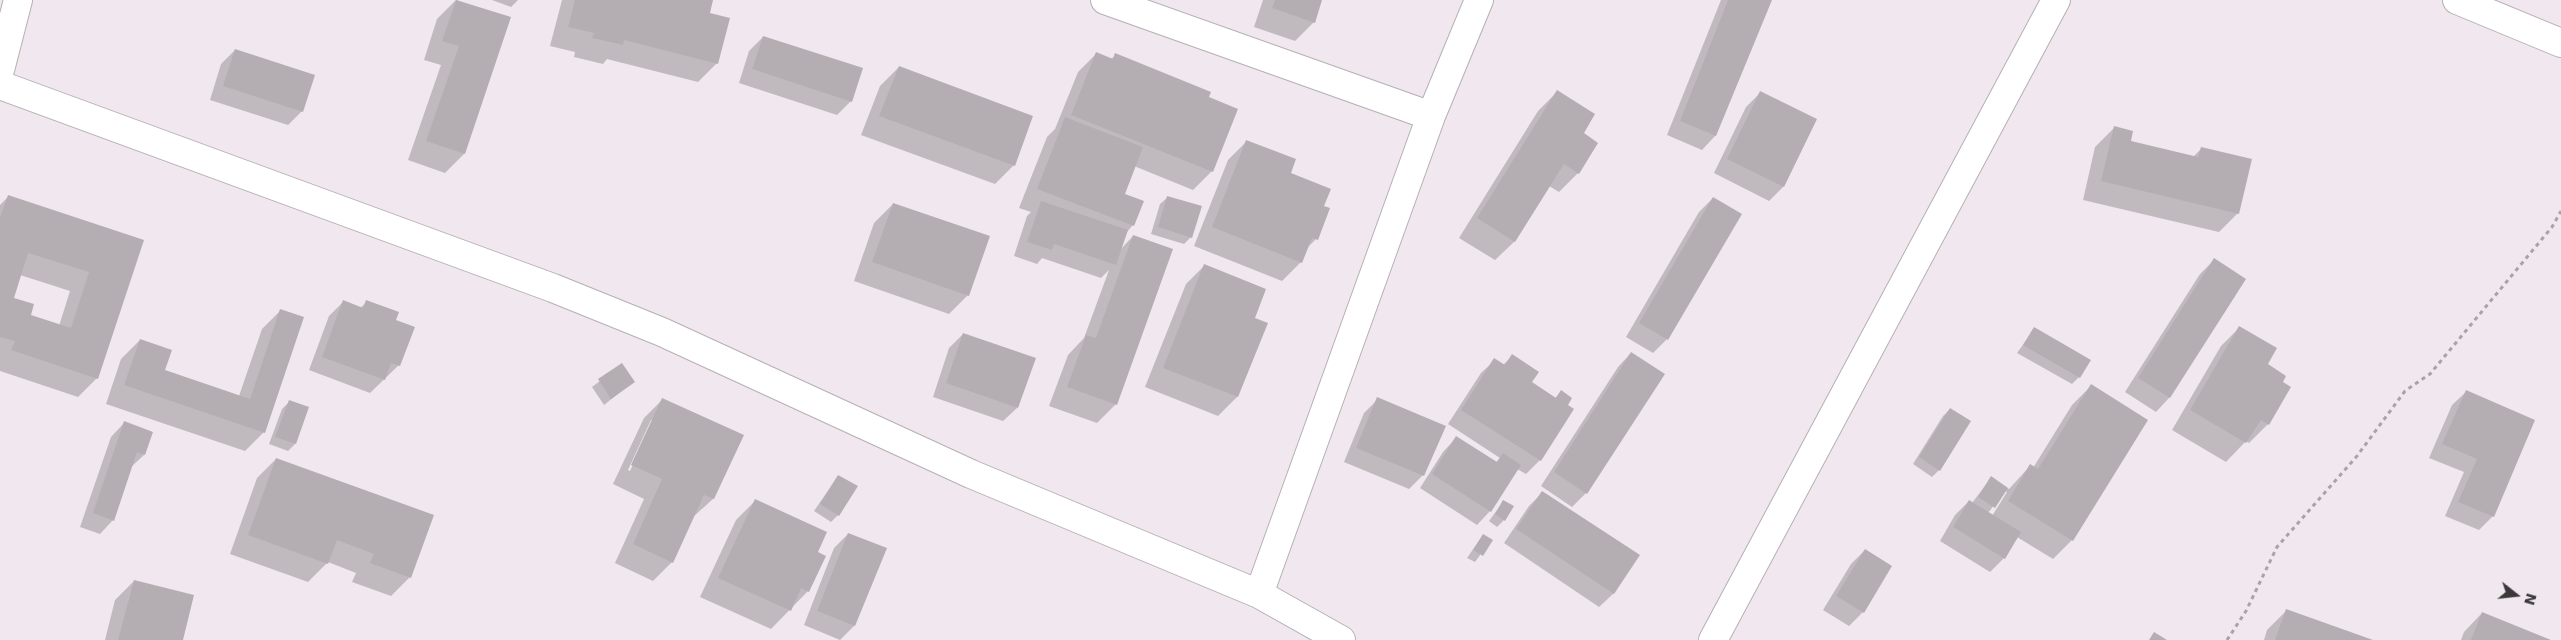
<!DOCTYPE html>
<html>
<head>
<meta charset="utf-8">
<style>
  body { margin:0 }
  #map { position:relative; width:2561px; height:640px; overflow:hidden; background:#f0e8ee; font-family:"DejaVu Sans",sans-serif }
  canvas { display:block }
  .north { position:absolute; left:2491px; top:570px; width:50px; height:50px; -webkit-text-stroke:4px #f0e8ee; paint-order:stroke; rotate:106deg; font-size:14px; font-weight:700; line-height:20px; text-align:center; color:#3a3739 }
  .north::after { content:''; display:block; margin:auto; width:18px; height:22px; background:#3a3739; clip-path:polygon(50% 0,100% 100%,50% 72%,0 100%) }
</style>
</head>
<body>
<div id="map">
<canvas width="2561" height="640"></canvas>
<div class="north">N</div>
</div>
<script>
const ctx = document.querySelector('canvas').getContext('2d');
ctx.lineJoin = 'round';
function paint(path, color) {
  ctx.fillStyle = color;
  ctx.fill(path, 'evenodd');
}
function trace(path, color, width, dash) {
  ctx.strokeStyle = color;
  ctx.lineWidth = width;
  ctx.lineCap = dash ? 'butt' : 'round';
  ctx.setLineDash(dash || []);
  ctx.stroke(path);
}
paint(new Path2D(`
  M456,0L509,18L464,154L445,173L408,160L441,65L424,60L437,19Z
  M492,0H518L511,7Z
  M562,0H711L708,14L717,63L698,82L607,59L603,64L574,57L575,52L550,46Z
  M1263,0H1321L1314,22L1295,41L1254,27Z
  M1721,0H1771L1715,136L1702,150L1667,135Z
  M763,37L851,101L837,115L739,83L749,51Z
  M235,50L302,111L288,125L210,100L221,64Z
  M1097,53L1111,59L1116,55L1208,98L1212,171L1193,190L1134,166L1121,199L1133,225L1126,233L1120,250L1133,236L1116,404L1097,423L1049,406L1068,355L1084,338L1109,270L1101,278L1042,258L1037,264L1014,256L1027,216L1031,212L1019,208L1047,137L1055,129L1078,72Z
  M899,67L1014,165L995,184L861,135L880,86Z
  M1557,92L1582,134L1596,143L1578,173L1559,192L1549,186L1514,242L1495,260L1459,238L1538,111Z
  M1760,93L1816,120L1783,187L1769,201L1714,173L1746,107Z
  M2114,128L2129,142L2193,157L2201,149L2238,213L2219,232L2083,200L2095,147Z
  M1247,141L1290,174L1323,206L1316,239L1305,250L1301,262L1282,281L1194,246L1228,160Z
  M8,197L142,240L97,378L78,397L0,371V205ZM20,275L70,291L59,326L30,316L12,299Z
  M1168,197L1191,237L1184,244L1151,234L1160,204Z
  M1713,198L1667,339L1653,353L1626,337L1699,212Z
  M893,204L968,295L949,314L854,281L874,223Z
  M2214,260L2244,280L2169,398L2156,412L2125,392L2200,274Z
  M1205,265L1253,318L1266,323L1237,397L1218,416L1145,387L1186,284Z
  M343,302L360,308L367,302L395,321L399,365L370,393L309,370L329,316Z
  M281,310L264,432L245,451L106,404L121,359L140,340L163,371L239,396L262,329Z
  M2240,327L2266,365L2268,424L2249,443L2246,441L2226,462L2172,430L2221,346Z
  M2035,328L2079,377L2072,384L2017,353Z
  M963,334L1017,408L1003,421L933,397L949,348Z
  M1631,353L1586,493L1572,507L1541,486L1618,367Z
  M1512,356L1530,383L1555,398L1561,392L1566,405L1572,409L1540,460L1526,474L1517,469L1490,511L1477,525L1420,488L1443,452L1456,438L1495,463L1500,458L1448,424L1481,373L1495,360L1503,365Z
  M621,365L633,382L604,405L592,387Z
  M2091,386L2146,420L2072,540L2053,559L2017,537L2004,558L1990,572L1940,541L1955,515L1969,501L1972,503L1991,478L2009,489L2030,466L2033,468L2072,405ZM2005,491L2007,492L1992,516L1988,513Z
  M2466,392L2493,516L2479,530L2445,516L2464,472L2429,458L2452,405Z
  M663,399L742,436L713,499L693,517L672,562L653,581L615,563L644,499L613,484L644,418ZM651,420H653L630,471L628,470Z
  M1378,399L1423,475L1409,489L1344,462L1364,413Z
  M289,402L295,444L288,451L269,444L282,409Z
  M1950,409L1939,470L1932,477L1913,464L1943,416Z
  M124,423L144,455L131,467L113,520L100,534L80,527L111,437Z
  M276,459L410,577L391,596L352,582L356,573L328,562L308,582L230,554L257,478Z
  M838,476V515L831,522L814,511Z
  M1543,492L1638,556L1613,594L1599,607L1504,543L1529,506Z
  M755,501L816,553L808,591L771,629L700,597L736,520Z
  M1503,502L1504,520L1497,527L1489,521Z
  M848,534L885,548L854,626L840,640L804,625L834,548Z
  M1483,535L1491,540L1475,562L1467,558Z
  M1865,550L1890,566L1863,612L1849,626L1823,610L1851,564Z
  M134,581L181,640H105L115,600Z
  M2286,611L2370,640H2264L2267,630Z
  M2482,613L2548,640H2461L2464,632Z`), '#0003');
paint(new Path2D(`
  M456,0L511,17L465,154L426,141L459,46L442,41Z
  M575,0H713L710,13L730,18L718,64L624,40L623,45L592,38L594,33L568,27Z
  M1275,0H1322L1315,23L1272,8Z
  M1728,0H1772L1716,136L1680,121Z
  M763,36L863,68L852,102L752,69Z
  M235,49L315,75L303,112L223,86Z
  M1096,52L1113,59L1115,53L1211,92L1209,97L1238,109L1213,172L1071,115Z
  M899,66L1033,116L1015,166L879,116Z
  M1557,90L1595,114L1584,133L1598,143L1579,174L1564,164L1515,242L1477,218Z
  M1760,91L1817,119L1784,187L1727,159Z
  M1065,117L1143,147L1125,194L1144,201L1134,226L1037,189Z
  M2114,126L2133,131L2131,141L2198,157L2201,147L2252,159L2239,214L2101,181Z
  M1246,140L1296,159L1291,173L1331,189L1324,206L1330,208L1318,240L1312,238L1302,263L1212,227Z
  M8,195L144,240L98,379L11,350L15,341L0,337V218ZM28,253L89,272L71,328L31,315L34,304L14,298Z
  M1167,196L1202,206L1192,238L1158,227Z
  M1713,197L1742,214L1668,340L1639,323Z
  M1041,201L1128,230L1116,265L1054,244L1052,250L1027,242Z
  M893,203L990,236L969,296L872,262Z
  M1133,235L1173,249L1117,405L1067,387L1086,335L1096,338Z
  M2214,258L2246,279L2170,398L2138,378Z
  M1204,264L1266,289L1255,318L1268,323L1238,397L1163,368Z
  M343,300L363,308L366,300L399,312L396,320L415,327L400,366L391,363L385,380L322,357Z
  M280,309L304,317L265,433L124,385L140,339L172,350L165,370L250,399Z
  M2239,326L2277,348L2268,364L2286,376L2283,382L2291,387L2269,425L2261,420L2246,443L2190,410Z
  M2034,327L2091,360L2080,378L2023,345Z
  M963,333L1036,358L1018,408L946,383Z
  M1631,352L1665,374L1587,494L1554,472Z
  M1512,354L1539,372L1532,382L1556,398L1561,390L1572,398L1568,405L1574,409L1541,461L1461,410L1494,358L1505,365Z
  M622,363L635,382L611,399L598,379Z
  M2091,384L2148,420L2073,541L2008,501L2030,464L2038,469Z
  M2466,390L2535,420L2494,517L2458,502L2477,459L2442,444Z
  M1377,397L1446,426L1424,476L1356,448Z
  M662,398L744,435L714,499L704,495L673,563L633,544L662,479L631,465Z
  M289,400L309,407L296,444L275,437Z
  M1950,408L1971,421L1940,471L1919,457Z
  M124,421L153,432L145,455L137,452L114,521L93,513Z
  M1456,436L1497,462L1503,453L1521,465L1491,512L1432,474Z
  M276,458L434,515L411,578L370,563L374,554L337,540L328,564L248,535Z
  M838,475L858,486L839,516L820,504Z
  M1991,476L2008,488L1995,508L1978,497Z
  M1542,491L1640,555L1614,594L1516,529Z
  M755,499L827,532L818,552L826,556L809,592L801,588L791,611L718,578Z
  M1503,500L1514,506L1505,521L1495,514Z
  M1969,500L2021,532L2005,559L1953,527Z
  M848,533L887,548L855,626L817,611Z
  M1483,534L1493,540L1483,556L1473,550Z
  M1865,549L1892,566L1864,613L1836,596Z
  M134,580L194,595L183,640H118Z
  M2286,609L2373,640H2275Z
  M2482,612L2551,640H2471Z
  M2154,632L2167,640H2149Z`), '#b4adb2');
const minor = new Path2D(`
  M1105,0L1431,116
  M2457,0L2561,43
  M0,70L18,0
  M0,85L553,288L662,332L971,474L1259,594L1341,640
  M1259,594L1431,116L1479,0
  M1713,640L2056,0`);
trace(minor, '#b6afb4', 30);
trace(new Path2D(`
  M2227,640L2246,611L2277,547L2357,456L2405,391L2430,374L2552,227L2561,211`), '#a9a3a7', 3, [4, 4]);
trace(minor, '#fff', 28);
</script>
</body>
</html>
